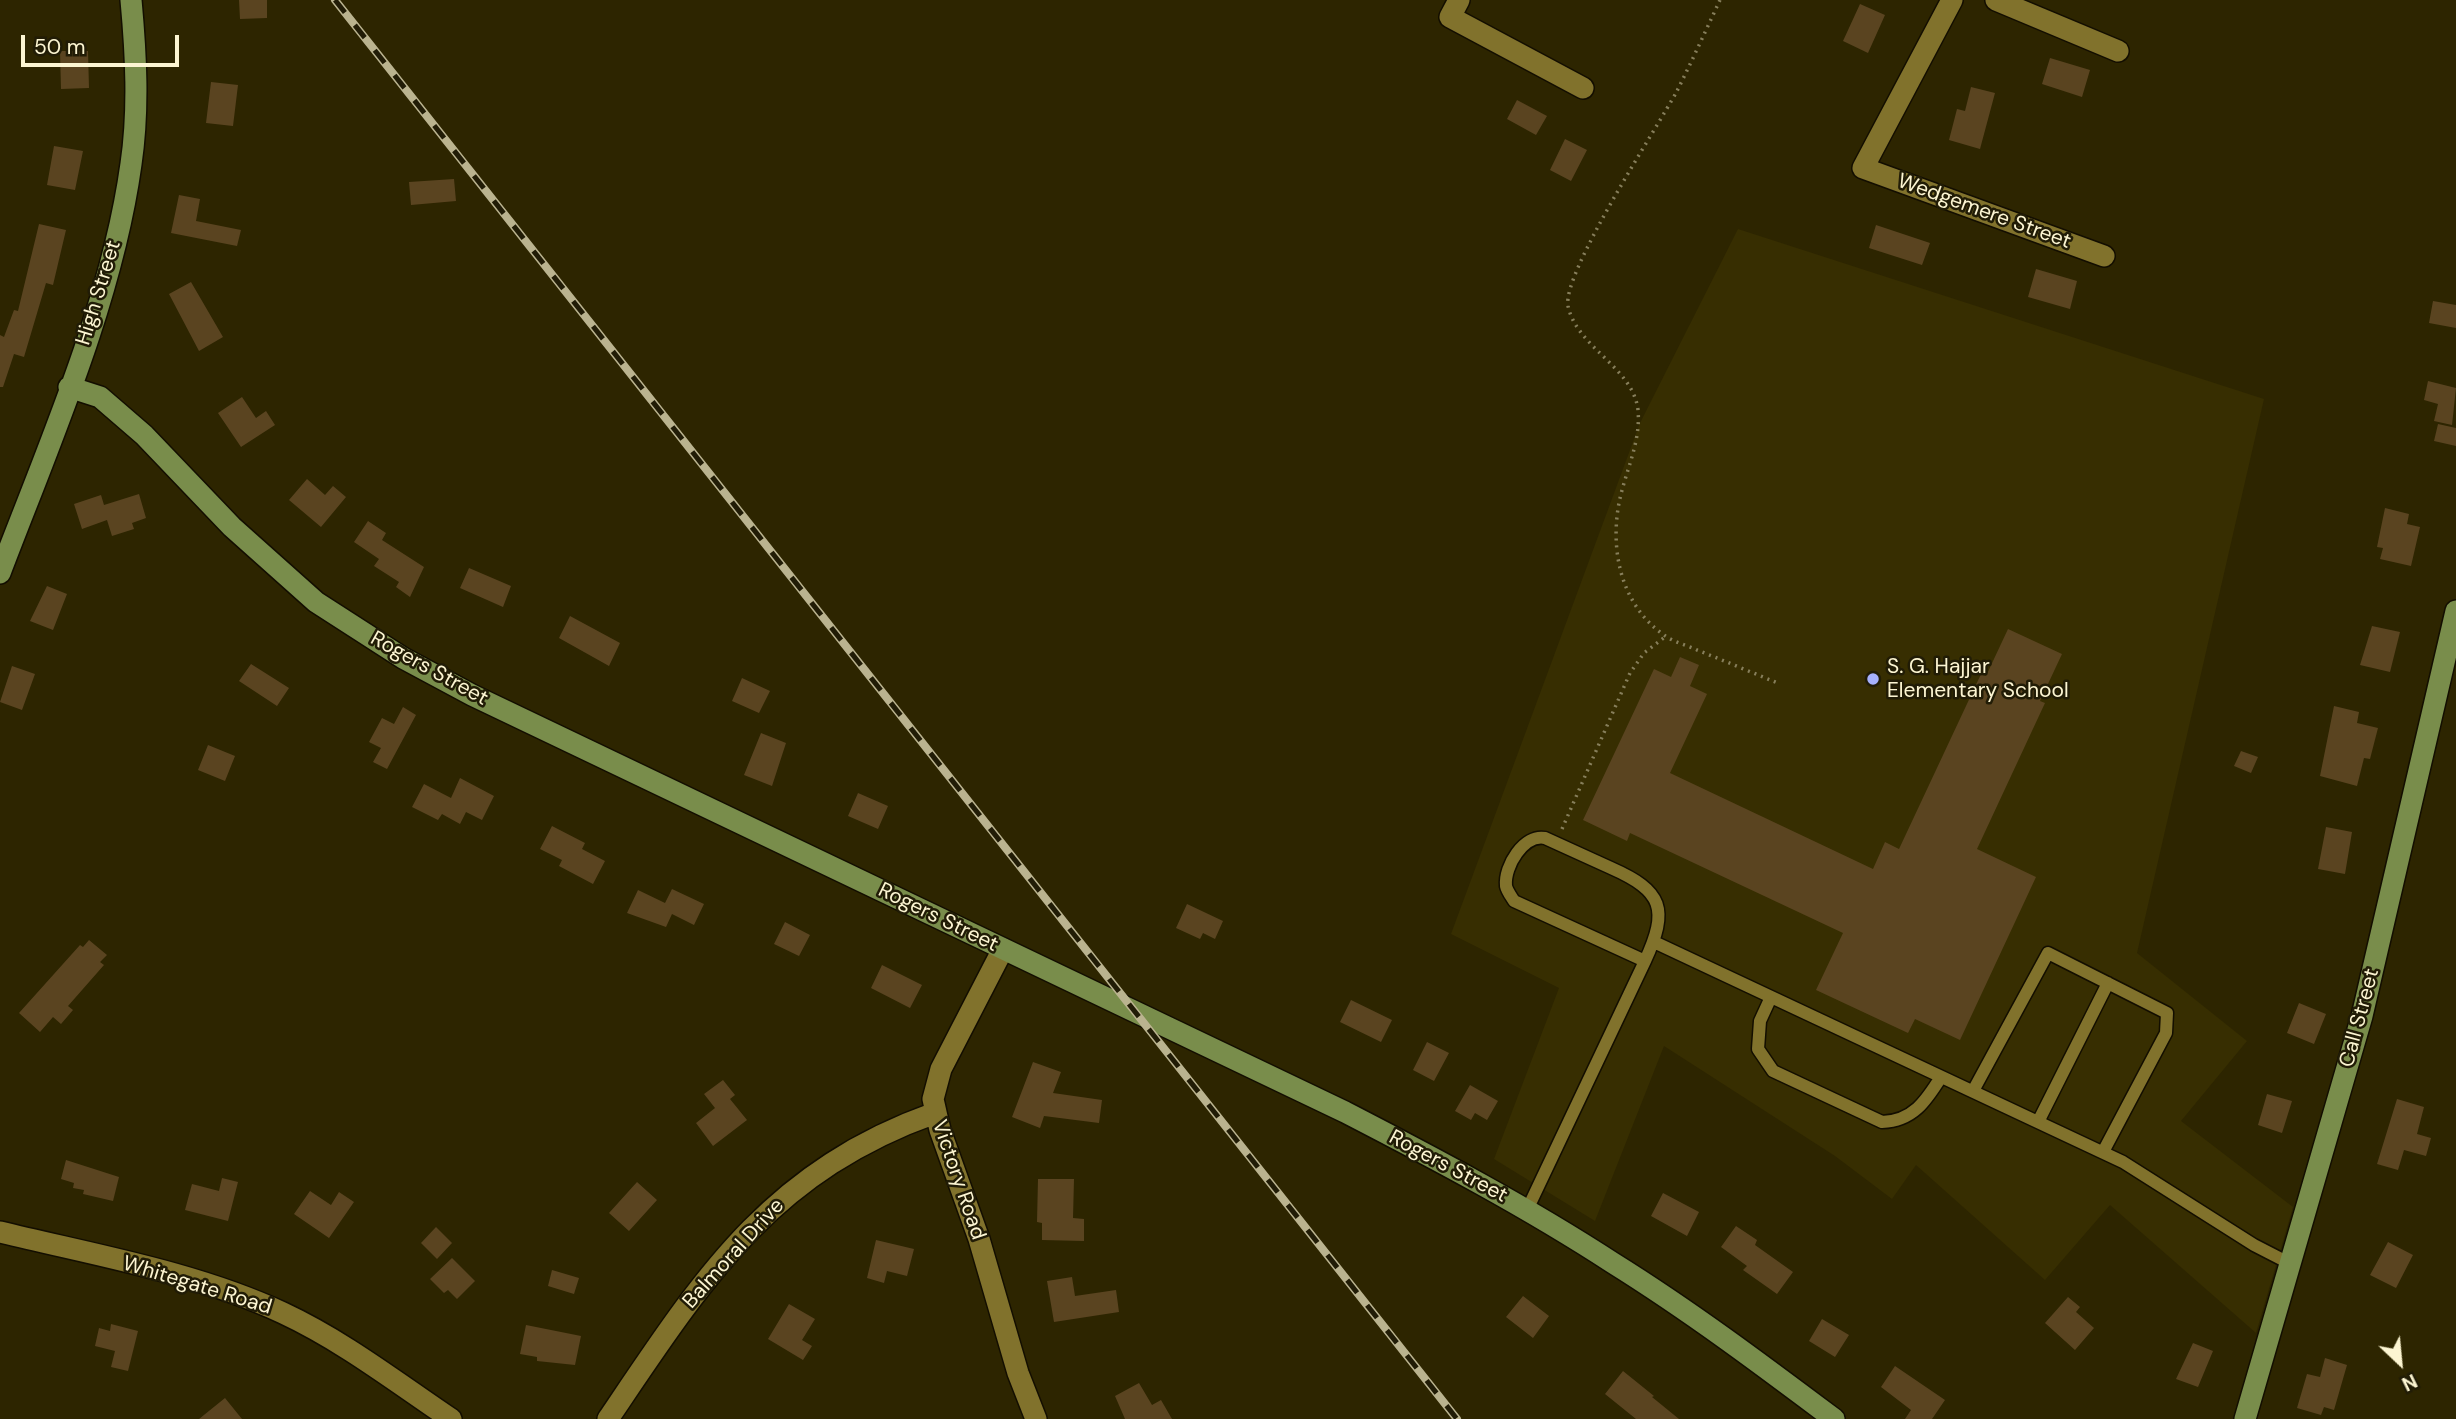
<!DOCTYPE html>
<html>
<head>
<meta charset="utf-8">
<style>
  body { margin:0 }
  #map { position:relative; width:2456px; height:1419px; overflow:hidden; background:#2d2500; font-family:"DM Sans",sans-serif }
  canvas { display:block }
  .north { position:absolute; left:2365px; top:1328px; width:70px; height:70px; -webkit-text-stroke:5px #211c06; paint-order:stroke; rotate:154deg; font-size:19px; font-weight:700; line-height:28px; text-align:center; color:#fcf5d2 }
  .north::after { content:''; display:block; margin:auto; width:24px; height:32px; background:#fcf5d2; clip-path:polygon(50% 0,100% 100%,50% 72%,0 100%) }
  .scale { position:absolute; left:21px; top:35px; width:158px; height:32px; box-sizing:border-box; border:4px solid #fcf5d2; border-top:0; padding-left:9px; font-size:21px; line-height:24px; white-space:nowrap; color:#fcf5d2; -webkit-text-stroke:5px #211c06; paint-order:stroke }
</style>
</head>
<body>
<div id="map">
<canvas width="2456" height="1419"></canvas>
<div class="north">N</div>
<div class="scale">50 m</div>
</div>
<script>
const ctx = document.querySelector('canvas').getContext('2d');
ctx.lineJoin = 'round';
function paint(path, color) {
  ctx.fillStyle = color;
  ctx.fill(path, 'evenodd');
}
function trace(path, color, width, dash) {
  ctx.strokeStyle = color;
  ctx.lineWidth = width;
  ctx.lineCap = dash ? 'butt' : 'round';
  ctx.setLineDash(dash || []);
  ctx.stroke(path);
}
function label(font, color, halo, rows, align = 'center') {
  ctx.font = font + ' "DM Sans",sans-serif';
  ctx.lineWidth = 5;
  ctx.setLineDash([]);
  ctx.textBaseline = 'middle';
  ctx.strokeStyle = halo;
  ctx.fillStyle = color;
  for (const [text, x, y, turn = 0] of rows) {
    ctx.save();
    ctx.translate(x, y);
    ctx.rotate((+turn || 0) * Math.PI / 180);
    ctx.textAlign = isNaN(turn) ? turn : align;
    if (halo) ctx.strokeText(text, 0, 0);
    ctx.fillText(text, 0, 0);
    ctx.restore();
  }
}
paint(new Path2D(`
  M1738,229L2264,399L2137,953L2247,1041L2181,1121L2293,1207L2256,1333L2110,1205L2045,1280L1916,1165L1892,1199L1835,1156L1664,1046L1595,1221L1494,1159L1559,988L1451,934L1640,423Z`), '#372e01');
paint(new Path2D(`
  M239,0H267V18L240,19Z
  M1860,4L1885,15L1868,53L1843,41Z
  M60,51H88L89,88L61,89Z
  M2050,58L2090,70L2082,97L2042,84Z
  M211,82L238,85L233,126L206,123Z
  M1971,87L1995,93L1980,149L1949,140L1957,109L1965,111Z
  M1517,100L1547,116L1536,135L1507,119Z
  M1565,139L1587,150L1571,181L1550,170Z
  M54,146L83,151L75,190L47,185Z
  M454,179L456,201L411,205L409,182Z
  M179,195L200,199L196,221L241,230L237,246L171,233Z
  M39,224L66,230L53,285L46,283L24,357L14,354L3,387H0V335L4,337L14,310L18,311Z
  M1876,225L1930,243L1922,265L1869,248Z
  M2036,269L2077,281L2070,309L2028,297Z
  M191,282L223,337L199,351L169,294Z
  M2433,301L2456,305V328L2429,323Z
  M2428,381L2456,388L2452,425L2434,421L2438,404L2424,400Z
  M242,397L256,418L266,411L275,425L241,447L218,413Z
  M2438,424L2456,428V446L2434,441Z
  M307,479L325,495L333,486L346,497L321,527L289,500Z
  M139,494L146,518L132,523L134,529L112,536L107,520L82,529L74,504L101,495L104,505Z
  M2385,508L2409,514L2407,524L2420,527L2411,566L2380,559L2383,548L2377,547Z
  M368,521L386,533L382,540L424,567L410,597L396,587L399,582L374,566L379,559L354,542Z
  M469,568L511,586L503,607L460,588Z
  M47,586L67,594L53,630L30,621Z
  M570,616L620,643L609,666L559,638Z
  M2372,626L2400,632L2390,672L2360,665Z
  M2008,629L2062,654L2040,701L2045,703L1977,849L2036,877L1960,1040L1915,1019L1908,1033L1816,990L1843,933L1630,833L1627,841L1583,820L1654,669L1671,677L1680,657L1699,665L1690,686L1707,694L1670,773L1873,869L1885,842L1899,849L1981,674L1986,676Z
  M251,664L289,688L277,706L239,681Z
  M12,666L35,674L22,710L0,702Z
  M742,678L770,691L759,713L732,701Z
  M2334,706L2359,712L2357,723L2378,728L2370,759L2364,758L2357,786L2320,776Z
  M403,707L416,715L387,769L373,762L381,748L369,742L382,718L394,724Z
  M761,733L786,743L772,786L744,775Z
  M208,745L235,756L225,781L198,770Z
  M2241,751L2258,757L2251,773L2234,766Z
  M460,778L494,796L482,820L466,812L460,824L442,814L438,820L412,807L424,784L451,798Z
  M858,793L888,806L878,829L848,816Z
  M552,826L585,843L582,849L605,861L593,884L559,866L562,860L540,849Z
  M2326,827L2352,832L2345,874L2318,869Z
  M672,889L704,904L694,925L672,914L666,927L627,913L638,890L665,903Z
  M1187,904L1223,921L1215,939L1203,933L1200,939L1176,928Z
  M785,922L810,935L799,956L774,944Z
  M89,940L107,955L100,962L104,965L68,1006L73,1010L61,1024L53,1017L40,1032L19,1013L80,945L83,947Z
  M882,965L922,985L910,1008L871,988Z
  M1351,1000L1392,1020L1381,1042L1340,1022Z
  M2299,1003L2326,1014L2314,1044L2287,1033Z
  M1427,1042L1449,1053L1434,1081L1413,1070Z
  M1033,1062L1061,1072L1053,1093L1102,1100L1099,1123L1044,1116L1040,1128L1012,1117Z
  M723,1080L735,1095L730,1099L747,1120L713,1146L696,1123L715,1108L704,1094Z
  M1470,1085L1498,1101L1487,1120L1475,1113L1471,1120L1455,1111Z
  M2267,1094L2292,1101L2282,1133L2258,1125Z
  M2397,1099L2424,1107L2417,1134L2431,1138L2426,1156L2404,1150L2398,1170L2377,1164Z
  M66,1160L119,1177L113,1201L83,1194L84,1190L73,1188L74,1183L61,1179Z
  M222,1178L238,1182L228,1221L185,1210L192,1184L219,1191Z
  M1038,1179H1074L1073,1218L1084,1219V1241L1042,1240V1223L1037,1222Z
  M637,1182L657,1200L629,1231L609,1213Z
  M310,1191L331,1205L339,1192L354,1202L329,1238L294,1214Z
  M1663,1193L1699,1212L1687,1236L1651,1216Z
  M1736,1226L1757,1240L1755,1245L1793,1272L1777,1294L1743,1270L1747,1266L1721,1247Z
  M436,1227L452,1243L437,1259L421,1243Z
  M876,1240L914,1249L907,1276L887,1271L884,1283L867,1278Z
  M2388,1242L2413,1255L2396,1288L2370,1275Z
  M452,1258L475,1281L457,1299L448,1290L444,1293L430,1279Z
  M552,1270L579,1278L574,1294L548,1286Z
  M1072,1277L1075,1296L1116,1290L1119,1312L1054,1322L1047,1281Z
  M1523,1296L1549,1316L1533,1338L1506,1317Z
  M2068,1297L2080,1307L2076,1312L2094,1328L2075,1350L2045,1323Z
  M789,1304L815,1319L802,1340L812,1346L803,1360L768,1339Z
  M1822,1319L1849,1335L1835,1357L1809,1341Z
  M111,1324L138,1331L128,1371L111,1367L115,1351L95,1346L99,1328L110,1331Z
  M526,1325L581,1336L575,1365L537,1361V1357L520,1354Z
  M2193,1343L2213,1351L2198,1387L2176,1379Z
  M2325,1358L2347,1365L2334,1410L2324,1407L2321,1415L2297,1408L2307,1374L2320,1377Z
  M1895,1366L1945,1400L1932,1419H1905L1911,1410L1881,1387Z
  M1623,1371L1654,1396L1652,1397L1679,1419H1636L1605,1394Z
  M1139,1383L1152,1405L1161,1400L1172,1419H1125L1115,1396Z
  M225,1398L242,1419H199Z`), '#5a4420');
const lane = new Path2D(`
  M1654,942L2123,1162L2254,1245L2289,1263
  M1771,997L1760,1021L1758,1049L1773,1071L1882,1122C1913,1121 1926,1101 1941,1077
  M1973,1091L2048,953L2167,1013L2166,1033L2103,1152
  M2038,1122L2108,983
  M1527,1210L1645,961C1669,909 1663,891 1611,868C1589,858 1567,848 1545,838C1524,834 1504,866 1506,886C1507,891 1511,896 1514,901L1645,961`);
const street = new Path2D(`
  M1459,0L1450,17L1583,88
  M1952,0L1863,168L2104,256
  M1996,0L2118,51
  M1003,949L941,1069L933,1099L940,1130L979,1239L1018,1373L1036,1419
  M0,1232C94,1255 195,1272 283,1313C343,1341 396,1382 451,1419
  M608,1419C702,1280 769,1172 935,1113`);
const secondary = new Path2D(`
  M69,387L100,397L144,435L232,527L316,602L403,658L472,695L1345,1112C1436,1159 1527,1207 1613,1263C1690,1311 1762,1365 1834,1419
  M0,573C49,444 112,302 131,164C139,110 136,54 131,0
  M2245,1419L2362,1016L2456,611`);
trace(lane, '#130e00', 15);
trace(street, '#130e00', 24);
trace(secondary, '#130e00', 24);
trace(new Path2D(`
  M1720,0C1706,30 1692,61 1677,91C1657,128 1562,273 1568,306C1577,348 1633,367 1638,410C1641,443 1625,472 1619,503C1610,551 1621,605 1664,635C1673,642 1687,645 1697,650C1725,661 1753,673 1780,684
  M1562,829L1630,673L1644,653L1665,637`), '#877f5b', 3.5, [2, 5]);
trace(lane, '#81722c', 12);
trace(street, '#81722c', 21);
trace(secondary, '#798d4b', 21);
const rail = new Path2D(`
  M335,0L1457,1419`);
trace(rail, '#bab38f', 8);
trace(rail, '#211c06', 5, [16]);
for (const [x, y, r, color] of [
  [1873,679,7,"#a6b1fc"]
]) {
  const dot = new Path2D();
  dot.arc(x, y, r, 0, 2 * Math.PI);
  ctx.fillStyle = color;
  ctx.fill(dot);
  trace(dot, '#211c06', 2.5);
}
label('21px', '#fcf5d2', '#211c06', [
  ["Wedgemere Street",1984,212,20],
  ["High Street",99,293,-73],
  ["Rogers Street",429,669,29],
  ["Rogers Street",938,918,26],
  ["Call Street",2360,1018,-75],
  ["Rogers Street",1448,1167,28],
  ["Victory Road",958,1180,71],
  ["Balmoral Drive",734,1254,-48],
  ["Whitegate Road",197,1286,17]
]);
label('21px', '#fcf5d2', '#211c06', [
  ["S. G. Hajjar",1887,667],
  ["Elementary School",1887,691]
], 'left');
</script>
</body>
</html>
